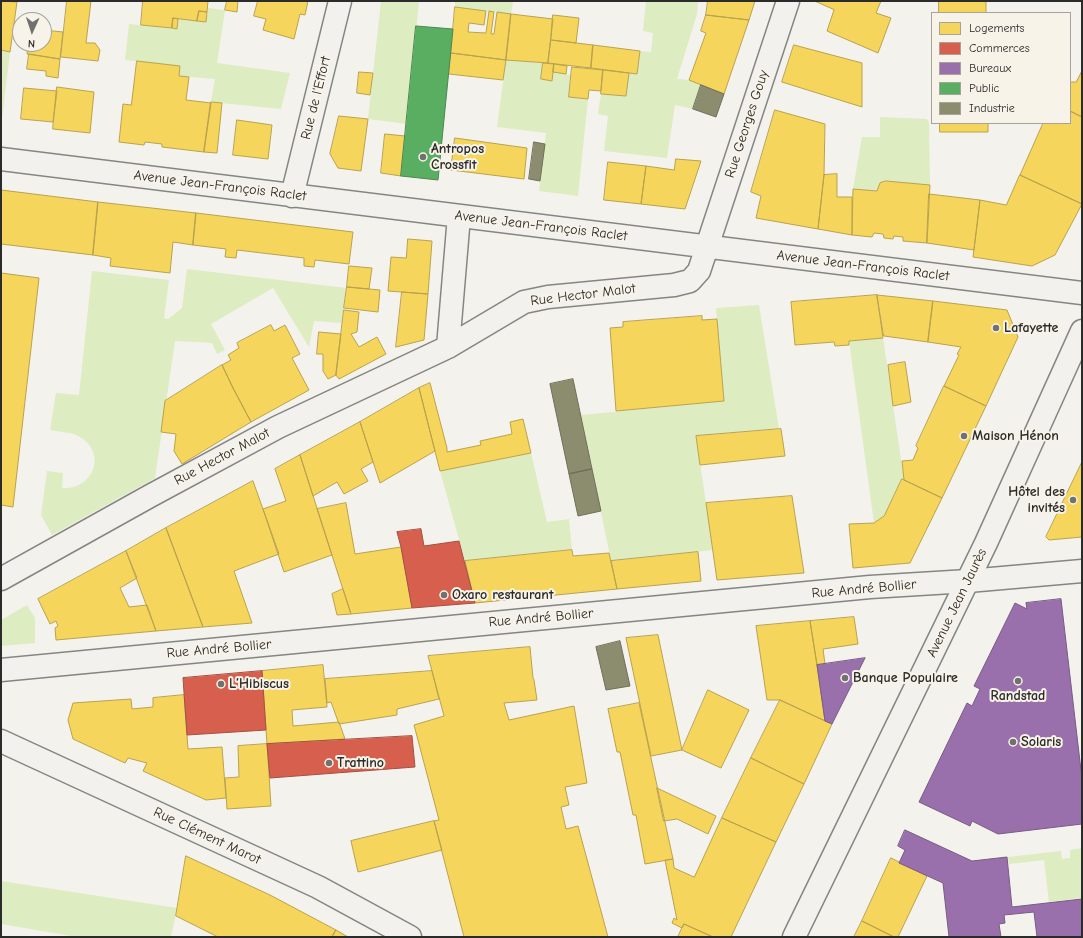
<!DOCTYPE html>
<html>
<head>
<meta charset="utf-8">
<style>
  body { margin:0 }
  #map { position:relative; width:1083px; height:938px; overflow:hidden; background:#f4f2ec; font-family:"Comic Neue",sans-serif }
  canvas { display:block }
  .frame { position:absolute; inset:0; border:2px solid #2b2b2b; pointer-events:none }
  .legend { position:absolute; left:931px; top:12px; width:140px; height:112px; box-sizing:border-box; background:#f7f3e8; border:1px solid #a5a39c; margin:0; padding:5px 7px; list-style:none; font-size:12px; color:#2b2b2b }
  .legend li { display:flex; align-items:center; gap:8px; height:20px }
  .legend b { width:20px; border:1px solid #a5a39c }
  .north { position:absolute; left:12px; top:12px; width:40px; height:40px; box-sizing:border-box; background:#f7f3e8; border:1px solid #a5a39c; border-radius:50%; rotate:183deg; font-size:11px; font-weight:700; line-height:16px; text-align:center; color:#2b2b2b }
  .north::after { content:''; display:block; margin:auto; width:14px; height:18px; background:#71716f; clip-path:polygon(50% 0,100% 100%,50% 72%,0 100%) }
</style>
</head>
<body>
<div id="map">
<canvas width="1083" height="938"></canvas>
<div class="frame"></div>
<ul class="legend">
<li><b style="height:11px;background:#f6d55c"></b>Logements</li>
<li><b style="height:11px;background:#d6604d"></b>Commerces</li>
<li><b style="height:11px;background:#9970ab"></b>Bureaux</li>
<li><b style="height:11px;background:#5aae61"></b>Public</li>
<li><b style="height:11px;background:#8c8c6e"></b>Industrie</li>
</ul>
<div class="north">N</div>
</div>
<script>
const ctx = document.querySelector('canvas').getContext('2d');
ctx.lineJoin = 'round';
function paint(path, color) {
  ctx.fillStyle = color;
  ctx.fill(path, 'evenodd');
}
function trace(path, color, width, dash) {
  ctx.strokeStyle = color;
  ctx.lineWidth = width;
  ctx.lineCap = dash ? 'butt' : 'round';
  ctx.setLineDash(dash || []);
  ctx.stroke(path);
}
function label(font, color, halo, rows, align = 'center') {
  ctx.font = font + ' "Comic Neue",sans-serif';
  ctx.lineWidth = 4;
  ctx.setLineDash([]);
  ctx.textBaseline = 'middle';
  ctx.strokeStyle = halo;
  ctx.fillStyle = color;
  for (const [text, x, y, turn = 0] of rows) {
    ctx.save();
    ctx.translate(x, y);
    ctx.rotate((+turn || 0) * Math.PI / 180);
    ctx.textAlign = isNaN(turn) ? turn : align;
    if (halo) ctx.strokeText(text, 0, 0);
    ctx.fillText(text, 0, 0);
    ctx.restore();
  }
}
paint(new Path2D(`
  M381,1H419L407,124L368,119Z
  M455,1H513L511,14L455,7Z
  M646,1H698L697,14L677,79L689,80L701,85L693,109L675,105L667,158L604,151L608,116L598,114L601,94L626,96L629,73L637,74L640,51L651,52L653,33L643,31Z
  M208,8L225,10L217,63L290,73L281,109L211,102L215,79L179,76L180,66L125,60L129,24L177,29L178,19L206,22Z
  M1,50L10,52L2,119H1Z
  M506,60L543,63L541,79L552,81L553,72L571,75L569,97L588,99L578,196L539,191L546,133L497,127Z
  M880,117L927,119L929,123L930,185L886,181L880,183L877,191L853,189L862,137H880Z
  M187,269L346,288L342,323L314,321L309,347L273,288L211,324L225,350L217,354L212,343L175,341L155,478L52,535L41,515L47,471L63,473L62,488C94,490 107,453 80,437C72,432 59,432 50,430L56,393L79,395L92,271L169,280L164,318L168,319L182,308Z
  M759,305L779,429L696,436L713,550L611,561L581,415L724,401L716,308Z
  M883,338L904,480L901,479L884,516L874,523L849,341Z
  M531,453L547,522L569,519L572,550L465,561L440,471Z
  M27,605L35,618V643L1,646V620Z
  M1082,848V898L1049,902L1044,860L1009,864L1008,857L1061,851L1062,859L1070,858V850Z
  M1,881L177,908L171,937H77L1,924Z`), '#ddecc1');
const homes = new Path2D(`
  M1,1L17,2L10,52L1,50Z
  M67,1H91L86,43H95L100,50L98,61L61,57Z
  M143,1H208L207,12L199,11L197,21L173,18L172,28L141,25Z
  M227,1H238L237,12L225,10Z
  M258,1H308L305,15L300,14L294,39L263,30L266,19L254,16Z
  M708,1H755L749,20L706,15Z
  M815,1H881L876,13L891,18L878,53L827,31L834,10Z
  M939,1H986V13H939Z
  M455,7L486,11L484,25L469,23L468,32L486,33L489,11L494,12L491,34H494L497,12L511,14L506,60L451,53Z
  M199,11L207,12L206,22L197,21Z
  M511,14L553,19L548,63L506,60Z
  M553,15L579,18L576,43L551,40Z
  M706,15L749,20L724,94L689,80L706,33L701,31Z
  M173,18L178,19L177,29L172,28Z
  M44,30L63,32L60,59L27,54L28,44H44Z
  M551,40L593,45L591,68L548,63Z
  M593,45L640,51L637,74L591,68Z
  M794,45L862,63V107L782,82Z
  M451,53L506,60L503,80L449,74Z
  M29,54L60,59L58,78L46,76V71L27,69Z
  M137,61L180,66L179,76L189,77L186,100L211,103L204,152L162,147V144L145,142L144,145L119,142L123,104L131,105Z
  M543,63L554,64L552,81L541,79Z
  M554,64L567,66L566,74L553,72Z
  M572,67L603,70L601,91L589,90L588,99L569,97Z
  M603,70L629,73L626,96L601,94Z
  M1082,71V117L1070,111V82H1076Z
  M359,72L373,73L370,95L357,93Z
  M57,87L94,92L90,133L53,129Z
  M24,88L57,91L53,122L21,119Z
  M211,102L222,103L217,153L204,152Z
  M775,110L825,124L824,175L818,229L756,218L761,196L751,192Z
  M1070,111L1082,117V204L1020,175L1043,123H1070Z
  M339,116L368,119L361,171L338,168L330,154Z
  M237,120L272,125L268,159L233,155Z
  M940,123H988V132H940Z
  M385,134L405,136L401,176L381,173Z
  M455,138L527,148L524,179L451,170Z
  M676,159L701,161L685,209L641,204L646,166L674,170Z
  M608,162L646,166L641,204L604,200Z
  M837,174V197H852V235L818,229L824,175Z
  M1020,175L1082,204L1055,255L1032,266L973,257L980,200L1006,205Z
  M886,181L930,185L927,243L903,241V237L894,236L893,239L884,238L883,234L874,233L872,237L852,235L853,189L877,191L880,183Z
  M1,190L98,202L93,255L1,244Z
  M929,194L980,200L974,250L927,243Z
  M98,202L196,213L193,245L173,242L170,273L110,266L111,258L93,255Z
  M196,213L353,232L349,264L315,260L314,267L304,266V258L237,250L236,258L225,257L226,249L193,245Z
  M408,239L432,241L428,294L388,291L391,257L406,258Z
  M349,266L372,268L369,289L347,287Z
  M1,273L39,278L13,507L1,505Z
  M347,287L380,290L378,312L344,308Z
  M402,292L428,294L424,340L396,347Z
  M877,295L933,301L928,342L884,336Z
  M877,295L883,338L849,341V345L835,346L834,342L795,345L791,302Z
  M933,301L1007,310L1018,337L986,406L944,386L959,355L957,354L961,347L928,342Z
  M344,310L359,312L357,332L351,334L359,347L377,337L386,354L339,379L336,375Z
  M702,316V320L717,319L724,401L616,411L610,328L623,327V322Z
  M271,325L274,331L285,325L300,354L292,358L309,390L251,422L233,388L222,365L231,360L228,355L239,348L237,343Z
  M319,332L341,334L336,375L328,379L323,371V354H317Z
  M905,362L911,402L893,406L888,365Z
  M222,365L233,388L251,422L182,464L174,451L176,434L161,432L165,401Z
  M430,383L447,448V452L481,445L480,441L512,434L510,422L523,419L531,453L440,471L419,388Z
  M944,386L986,406L942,498L904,480L902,461L913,460L918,448L916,446Z
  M419,388L435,451L380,483L360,422Z
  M360,422L373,462L361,469L368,481L344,494L337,482L313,496L300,455Z
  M781,429L785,456L700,465L696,436Z
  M300,455L332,555L284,572L263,509L286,501L275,469Z
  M1082,462V537L1049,540L1046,537Z
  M902,479L942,498L910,563L853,568L849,524L874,523L884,516Z
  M253,481L279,554L234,571L252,623L203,627L166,528Z
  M792,496L804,573L717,580L706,503Z
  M346,503L355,554L401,547L412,608L351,614L317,509Z
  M166,528L203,627L156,631L126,551Z
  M572,550L573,556L609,553L617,589L475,603L465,561Z
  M126,551L137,578L120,588L129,607L147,605L156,631L56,640L55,628L58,626L56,621L50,624L38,599Z
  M698,552L701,581L617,589L611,561Z
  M343,589L351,614L337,615L332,594Z
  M854,617L858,644L823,649L825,664L817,665L810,621Z
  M810,621L817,665L825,721L780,700H767L756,626Z
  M658,635L682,750L651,756L626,638Z
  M530,647L533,678L534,680L537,700L504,703L509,720L574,706L587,783L565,787L569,805L561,807L566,829L578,826L608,937H464L434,821L439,820L414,725L444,716L428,656Z
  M323,665L327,707L292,710L293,726L339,722L345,739L267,744L262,671Z
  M432,671L439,699L397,709V715L339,724L331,702L327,703L325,679Z
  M708,690L749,710L721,768L682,750Z
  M184,695L188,749L222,747L226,798L206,800L143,771L147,763L128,758L125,763L73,739L68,720L73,703L131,699L132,709L153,707V698Z
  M780,700L832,724L804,784L751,758Z
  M639,703L673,859L645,864L636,815H633L620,752H617L608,709Z
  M267,744L271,806L227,809L225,778L239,777L238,746Z
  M751,758L804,784L776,842L722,818Z
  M657,788L716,816L708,834L677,819L664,821Z
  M722,818L776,842L731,937H713L684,924L682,928L672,923L674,918L677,920L665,860L673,859L674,868L694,877Z
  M434,821L442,850L358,872L351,841Z
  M186,856L270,895L336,930L332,937H218L176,916Z
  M891,858L927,876L898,937H894L862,921Z
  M862,921L894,937H854Z
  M684,924L713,937H678Z
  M336,930L348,937H332Z`);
paint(homes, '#f6d55c');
trace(homes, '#b9a24d', 1);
const shops = new Path2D(`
  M421,529L424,546L459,541L475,603L412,608L401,547L397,532Z
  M262,671L266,730L187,735L183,678Z
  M412,736L415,767L270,778L267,744Z`);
paint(shops, '#d6604d');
trace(shops, '#a35043', 1);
const offices = new Path2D(`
  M1061,599L1082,779V824L998,834L972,821L970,826L919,802L967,703L972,706L980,689L974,686L1015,603L1027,609L1026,603Z
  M865,658L832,724L825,721L817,665Z
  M905,830L972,861L1007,857L1012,907L1082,899V937H1037L1034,912L1004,915L1005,923L999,924L1001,937H949L943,883L899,863L905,850L898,846Z`);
paint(offices, '#9970ab');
trace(offices, '#785b85', 1);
const public = new Path2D(`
  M416,26L453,29L438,180L401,176Z`);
paint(public, '#5aae61');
trace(public, '#4c8751', 1);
const industry = new Path2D(`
  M701,85L724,94L716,117L693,109Z
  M534,142L545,144L540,181L529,179Z
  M573,379L592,469L569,474L550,384Z
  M592,469L601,511L578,516L569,474Z
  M620,641L630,686L606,690L596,647Z`);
paint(industry, '#8c8c6e');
trace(industry, '#6f6f5a', 1);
const minor = new Path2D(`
  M1,159L1082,293
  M292,196L340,1
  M448,347L459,216
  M1,579L150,496L278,427L448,347L524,302L548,297L674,285L690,281L699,271L788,1
  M1,670L870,587L968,581L1082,571
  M1,741L318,887L410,937`);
const secondary = new Path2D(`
  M794,937L986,543L1082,331`);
trace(minor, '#858582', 25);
trace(secondary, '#858582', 25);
trace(minor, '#f2f1ed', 22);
trace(secondary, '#f2f1ed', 22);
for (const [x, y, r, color] of [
  [423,157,4,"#71716f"],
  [996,328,4,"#71716f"],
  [964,436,4,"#71716f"],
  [1073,500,4,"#71716f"],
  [444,595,4,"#71716f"],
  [845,678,4,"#71716f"],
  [1018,681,4,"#71716f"],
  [221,684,4,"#71716f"],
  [1013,742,4,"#71716f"],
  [329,763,4,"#71716f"]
]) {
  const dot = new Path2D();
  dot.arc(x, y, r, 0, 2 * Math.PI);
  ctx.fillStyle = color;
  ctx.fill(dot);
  trace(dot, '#f7f3e8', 1.5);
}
label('14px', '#2b2b2b', '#f7f3e8', [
  ["Rue de l'Effort",316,98,-76],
  ["Rue Georges Gouy",747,124,-72],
  ["Avenue Jean-François Raclet",220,186,7],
  ["Avenue Jean-François Raclet",541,226,7],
  ["Avenue Jean-François Raclet",863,266,7],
  ["Rue Hector Malot",583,295,-7],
  ["Rue Hector Malot",222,457,-28],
  ["Rue André Bollier",864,589,-5],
  ["Avenue Jean Jaurès",957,603,-64],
  ["Rue André Bollier",541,618,-5],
  ["Rue André Bollier",219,649,-5],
  ["Rue Clément Marot",207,836,25]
]);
label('bold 14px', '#2b2b2b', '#f7f3e8', [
  ["Antropos",431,149],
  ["Crossfit",431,165],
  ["Lafayette",1004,328],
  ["Maison Hénon",972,436],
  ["Hôtel des",1065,492,"right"],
  ["invités",1065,508,"right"],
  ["Oxaro restaurant",452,595],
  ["Banque Populaire",853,678],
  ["L’Hibiscus",229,684],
  ["Randstad",1018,696,"center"],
  ["Solaris",1021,742],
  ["Trattino",337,763]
], 'left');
</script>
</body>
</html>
